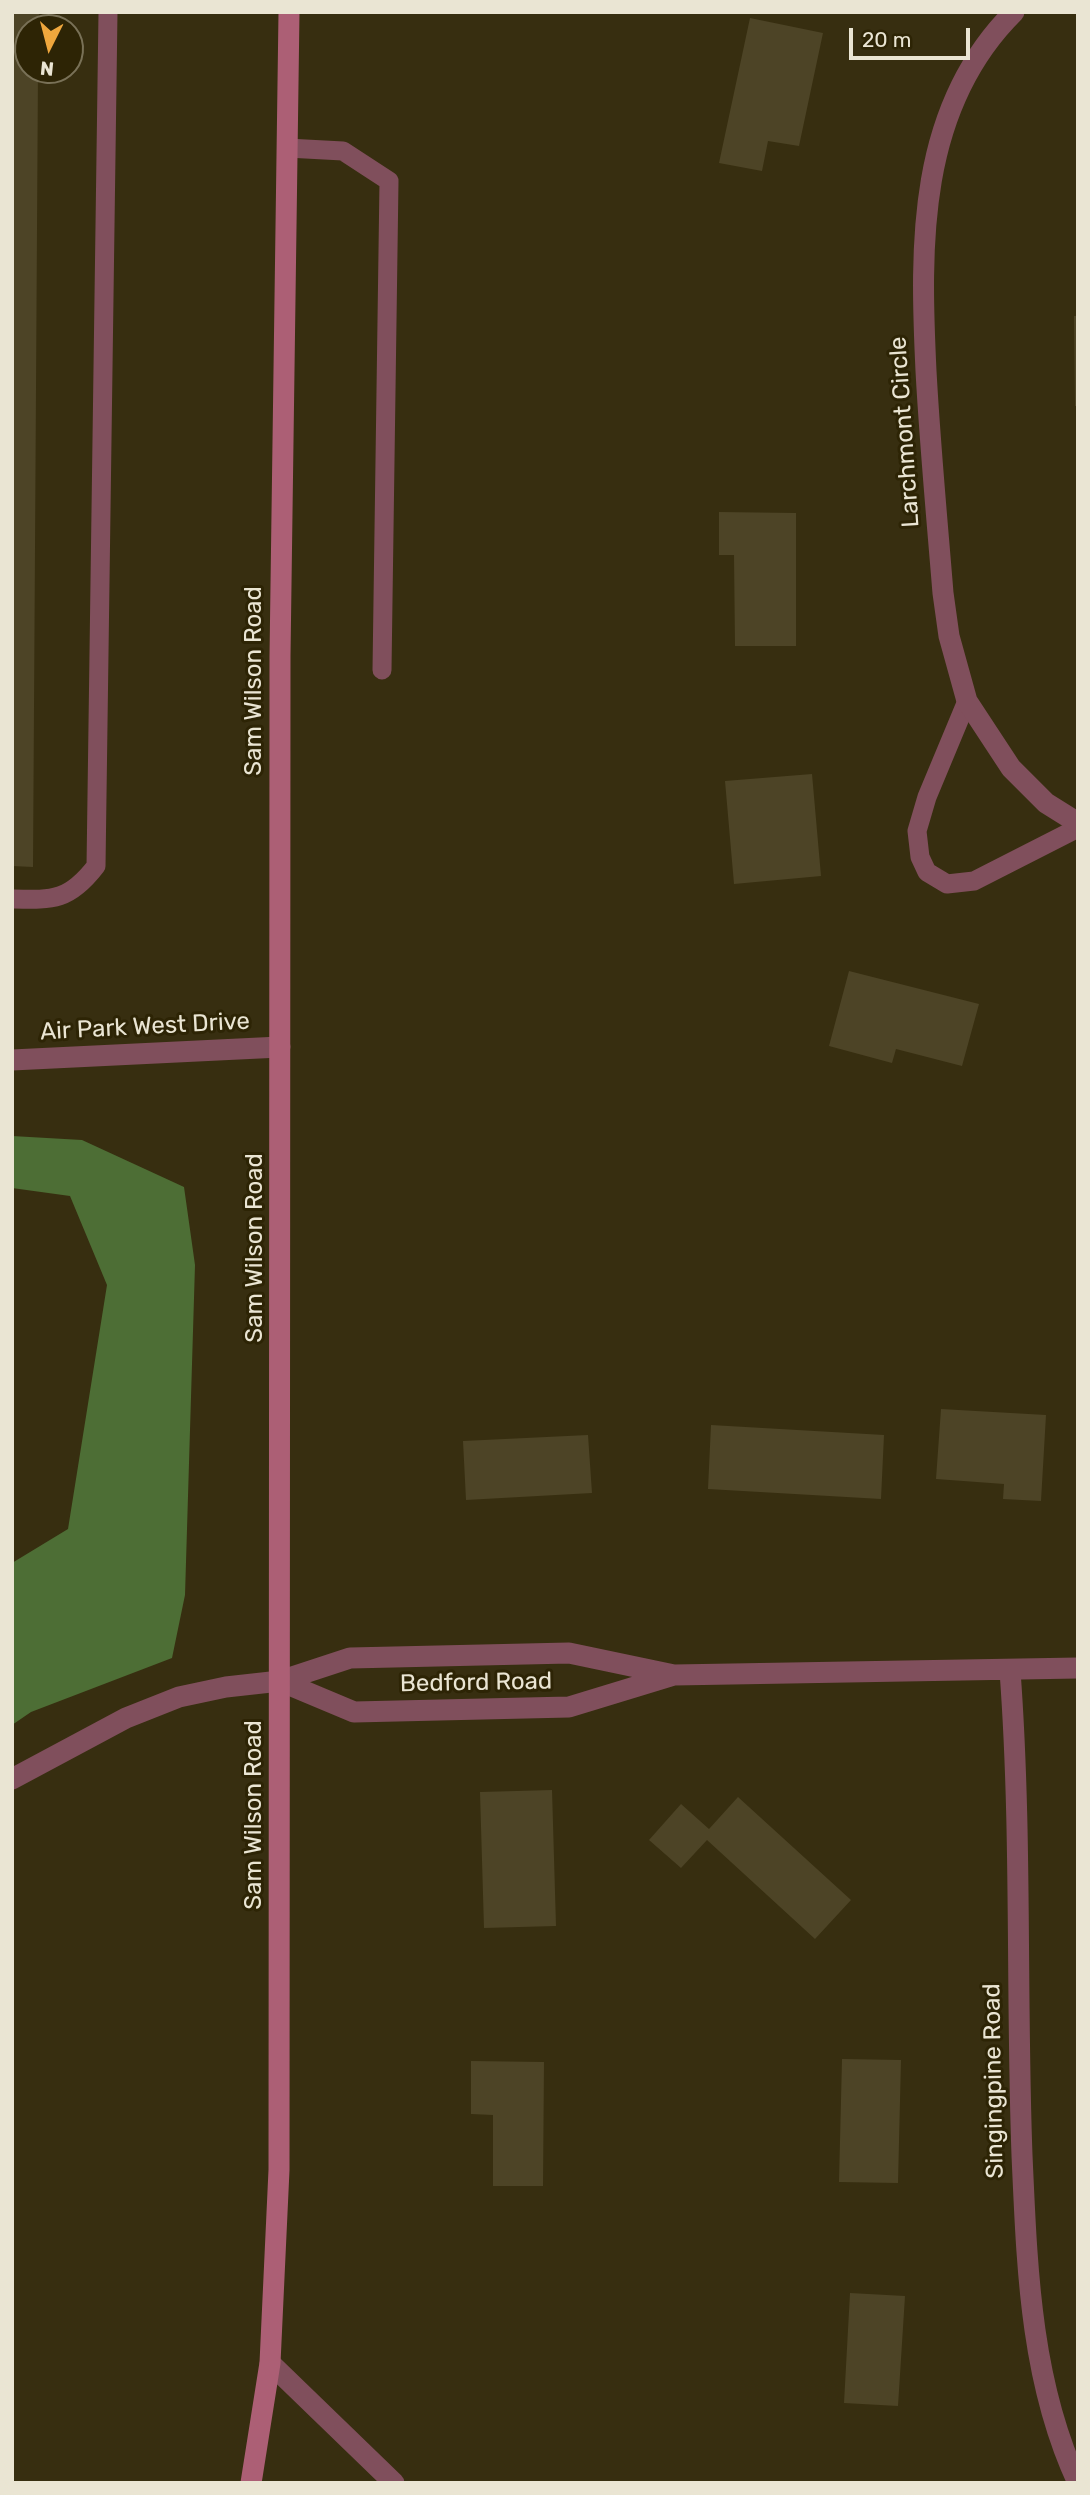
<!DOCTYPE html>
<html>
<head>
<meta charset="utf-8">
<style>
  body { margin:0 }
  #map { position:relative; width:1090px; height:2495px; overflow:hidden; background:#372e10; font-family:Rubik,sans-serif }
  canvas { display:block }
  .frame { position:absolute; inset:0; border:14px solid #eae5d3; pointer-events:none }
  .north { position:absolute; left:14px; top:14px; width:70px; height:70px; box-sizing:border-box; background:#2d2405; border:2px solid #797157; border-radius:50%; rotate:186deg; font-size:19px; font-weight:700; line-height:28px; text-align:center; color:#eae5d3 }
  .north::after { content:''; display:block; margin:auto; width:24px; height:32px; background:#efa73d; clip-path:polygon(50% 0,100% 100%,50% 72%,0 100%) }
  .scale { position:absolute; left:849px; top:28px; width:121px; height:32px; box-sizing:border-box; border:4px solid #eae5d3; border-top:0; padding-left:9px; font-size:21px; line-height:24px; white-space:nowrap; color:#eae5d3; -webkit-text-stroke:5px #2d2405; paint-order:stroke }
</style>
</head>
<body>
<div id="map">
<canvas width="1090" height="2495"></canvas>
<div class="frame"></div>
<div class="north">N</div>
<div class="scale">20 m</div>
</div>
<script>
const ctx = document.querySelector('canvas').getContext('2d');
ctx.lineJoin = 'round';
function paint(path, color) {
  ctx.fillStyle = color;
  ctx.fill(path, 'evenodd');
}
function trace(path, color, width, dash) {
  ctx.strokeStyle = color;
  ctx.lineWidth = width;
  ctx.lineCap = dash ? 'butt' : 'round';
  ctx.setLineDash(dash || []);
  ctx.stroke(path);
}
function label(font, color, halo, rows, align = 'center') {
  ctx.font = font + ' Rubik,sans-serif';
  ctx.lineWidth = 6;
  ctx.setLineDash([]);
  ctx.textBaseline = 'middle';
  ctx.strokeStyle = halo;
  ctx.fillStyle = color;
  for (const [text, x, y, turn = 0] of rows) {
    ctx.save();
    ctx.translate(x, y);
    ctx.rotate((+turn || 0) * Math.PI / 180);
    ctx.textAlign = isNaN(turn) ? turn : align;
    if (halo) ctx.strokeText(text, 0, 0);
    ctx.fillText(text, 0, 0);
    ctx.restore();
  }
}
paint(new Path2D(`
  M12,1136L82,1140L184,1187L195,1265L185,1595L172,1658L31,1712L12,1725V1563L68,1529L107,1285L70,1196L12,1188Z`), '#4d6e35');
paint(new Path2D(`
  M12,12H39L38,28H28V70H38L33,867L12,866Z
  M750,18L823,33L799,146L768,141L762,171L719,163Z
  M1074,316H1078V406H1075Z
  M719,512L796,513V646H735L734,555H719Z
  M812,774L821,876L734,884L725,781Z
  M849,971L979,1004L962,1066L896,1049L892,1063L829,1046Z
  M941,1409L1046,1415L1041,1501L1003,1499L1004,1484L936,1479Z
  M711,1425L884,1435L881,1499L708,1489Z
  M588,1435L592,1493L466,1500L463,1441Z
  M552,1790L556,1926L484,1928L480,1792Z
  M738,1797L851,1900L815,1939L707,1840L681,1868L649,1840L681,1804L709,1829Z
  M842,2059L901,2060L898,2183L839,2182Z
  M471,2061L544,2062L543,2186H493V2115L471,2114Z
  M850,2293L905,2296L898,2406L844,2403Z`), '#4d4426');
trace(new Path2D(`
  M287,148L343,151L389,181L382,670
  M967,701L927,797L917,831L920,857L927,872L947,884L974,881L1078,828
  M12,899C53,900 69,901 96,866L108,12`), '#804f5c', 19);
trace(new Path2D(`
  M1014,12C917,108 920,245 926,371C930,445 937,519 943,593L949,636L967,701L1011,768L1046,803L1078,823
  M12,1060L280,1047
  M1010,1671C1022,1832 1016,1994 1022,2155C1027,2265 1030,2381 1078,2483
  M674,1675L1078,1668
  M12,1779L126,1718L179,1697L226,1687L280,1681L350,1658L569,1653L674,1675L569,1707L354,1712L280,1681
  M270,2363L394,2483`), '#804f5c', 21);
trace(new Path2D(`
  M251,2483L270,2363L279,2170L280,656L289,12`), '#ac5f75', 21);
label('24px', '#eae5d3', '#2d2405', [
  ["Larchmont Circle",905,432,-94],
  ["Sam Wilson Road",254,681,-90],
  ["Air Park West Drive",145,1027,-3],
  ["Sam Wilson Road",255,1248,-90],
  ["Bedford Road",476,1683,-1],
  ["Sam Wilson Road",254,1815,-90],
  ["Singingpine Road",994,2081,-91]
]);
</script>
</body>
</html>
